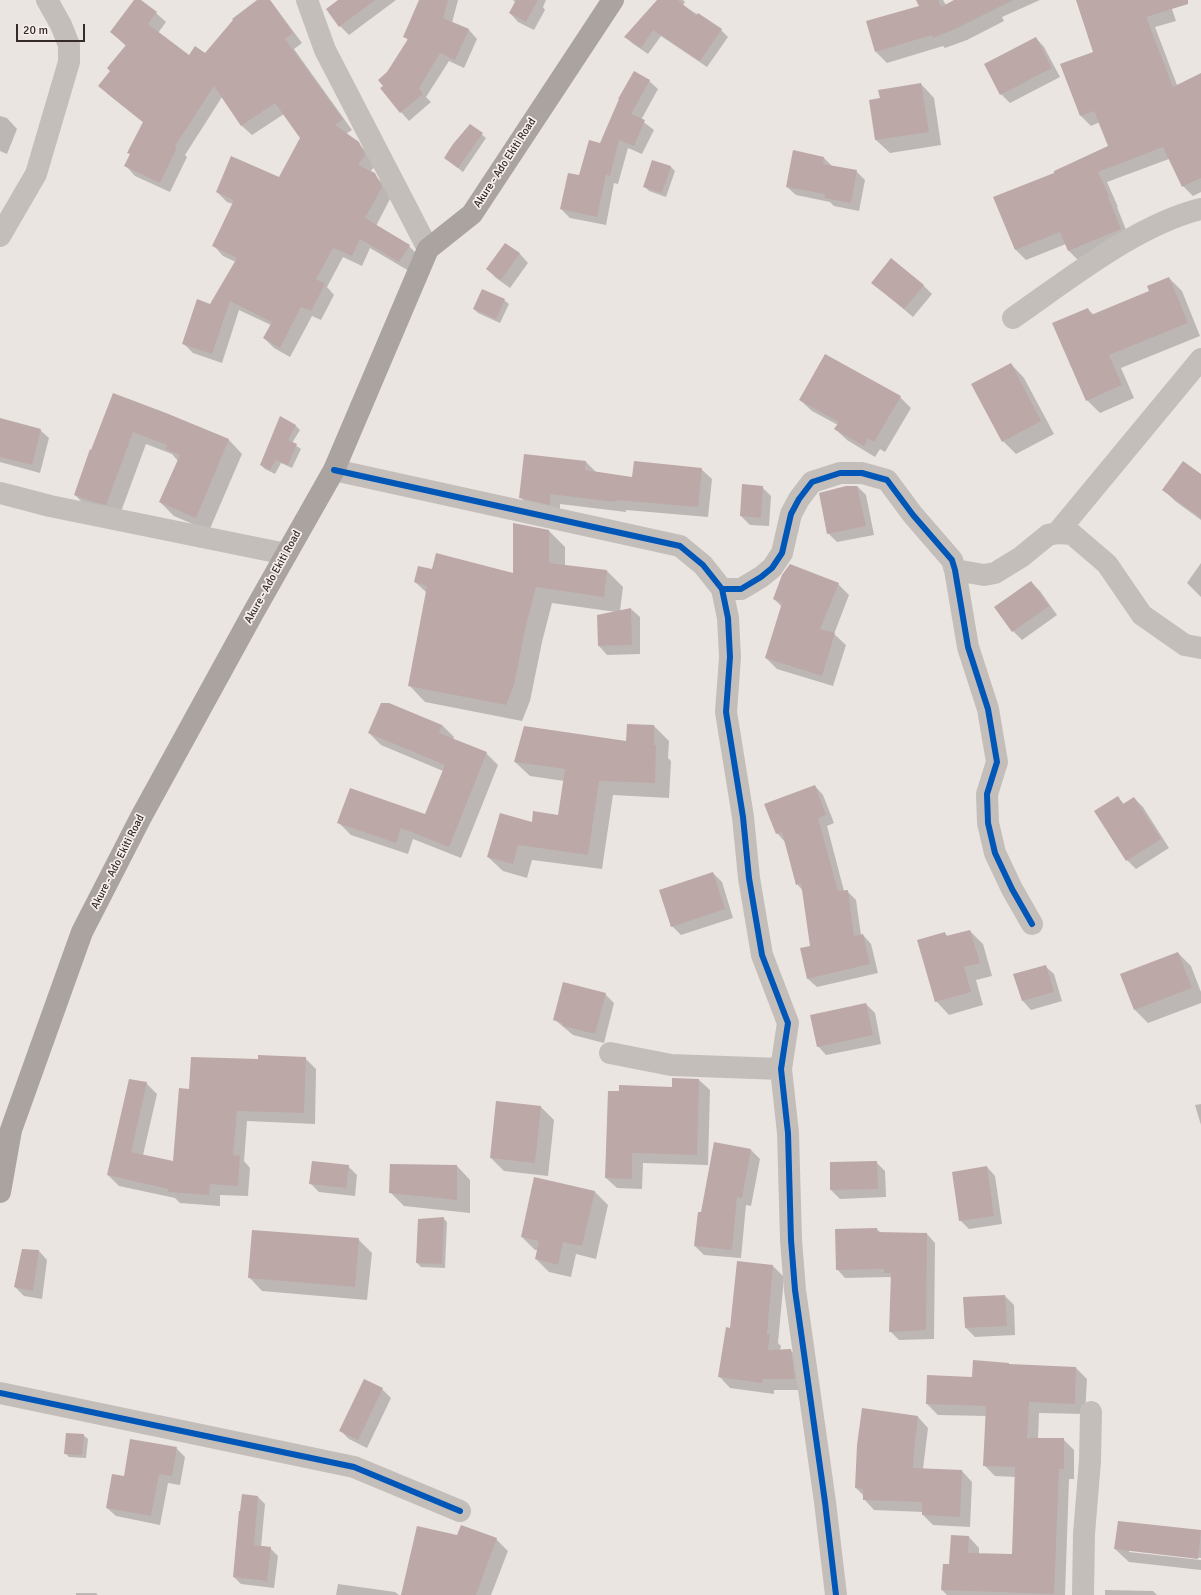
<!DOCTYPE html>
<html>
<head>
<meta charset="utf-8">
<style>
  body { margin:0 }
  #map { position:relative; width:1201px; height:1595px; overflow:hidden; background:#ebe5e2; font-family:Signika,sans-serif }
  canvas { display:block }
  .scale { position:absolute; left:16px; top:24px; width:69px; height:18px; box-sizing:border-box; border:2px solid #352b2a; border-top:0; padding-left:5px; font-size:12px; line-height:14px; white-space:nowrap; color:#352b2a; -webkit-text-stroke:3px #f7efea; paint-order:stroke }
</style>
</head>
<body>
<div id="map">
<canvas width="1201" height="1595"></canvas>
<div class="scale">20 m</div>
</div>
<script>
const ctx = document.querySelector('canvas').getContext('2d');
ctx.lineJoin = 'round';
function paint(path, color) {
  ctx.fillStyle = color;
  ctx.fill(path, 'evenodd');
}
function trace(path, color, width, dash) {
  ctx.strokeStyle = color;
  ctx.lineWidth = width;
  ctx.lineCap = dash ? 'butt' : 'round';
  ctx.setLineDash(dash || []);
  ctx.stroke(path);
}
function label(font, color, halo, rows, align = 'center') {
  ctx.font = font + ' Signika,sans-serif';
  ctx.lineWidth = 3.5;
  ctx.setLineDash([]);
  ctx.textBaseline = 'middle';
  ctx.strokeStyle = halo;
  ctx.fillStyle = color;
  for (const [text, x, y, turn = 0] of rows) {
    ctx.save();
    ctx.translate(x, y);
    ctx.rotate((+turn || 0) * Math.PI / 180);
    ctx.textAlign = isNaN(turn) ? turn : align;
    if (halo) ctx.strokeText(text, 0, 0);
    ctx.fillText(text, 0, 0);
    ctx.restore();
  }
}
paint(new Path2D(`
  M135,0H139L156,13L166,22L158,33L189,56L205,54L258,0H270L302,43L294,49L352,130L346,134L358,143L368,153L375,166L370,172L384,184L391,197L376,226L409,246L419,256L409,271L370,248L362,266L343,257L327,287L334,295L321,320L312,316L290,357L274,348L264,338L271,325L239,310L222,363L193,353L183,343L211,305L236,262L223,256L214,246L233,204L227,202L217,192L280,178L301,138L284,114L252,135L242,126L222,97L185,155L187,157L170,192L135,176L126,166L144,123L109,95L99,85L111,71L126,46L111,32Z
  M339,0H396L349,35L340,26Z
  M420,0H458L452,23L469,30L477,39L464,68L449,61L426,97L431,102L409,121L401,112L384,86L408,40L404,36Z
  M513,0H546L543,7L545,10L534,30L518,22L510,13L516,3Z
  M659,0H683L685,2L683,5L721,30L728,37L707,67L661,36L648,54L632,43L626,37Z
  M917,0H943L946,5L957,0H1040L1002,17L1004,21L967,40L945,48L943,46L887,63L876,52L920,6Z
  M1086,0H1169L1176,21L1155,27L1177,85L1201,74V192L1193,196L1183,186L1169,159L1107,182L1118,207H1117L1130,240L1079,261L1069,251L1066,244L1026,260L1016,250L995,197L1056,173L1109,146L1100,122L1091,126L1081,116L1094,52Z
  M1036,38L1044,47L1060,77L1010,103L1001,94Z
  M649,81L658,89L641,120L654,130L642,154L628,148L618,184L614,183L606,225L570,218L561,209L579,177L601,144Z
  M921,84L934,98L941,145L890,153L876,140L881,99Z
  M0,116L7,118L17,129L7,154L0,151Z
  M470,125L486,138L463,172L445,158Z
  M794,152L824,158L833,167L856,171L865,180L859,211L834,206L830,202L796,195L787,187Z
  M653,162L671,167L675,171L666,197L649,191L645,187Z
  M506,244L520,254L528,263L510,288L496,278L487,269Z
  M1169,278L1182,291L1200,336L1121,368L1134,398L1100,413L1087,400L1088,309L1094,315L1150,292Z
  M873,283L923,285L932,294L913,317Z
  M504,300L509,304L500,323L478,313L474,309Z
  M1011,364L1024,378L1054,434L1016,454L1003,441Z
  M900,397L911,408L885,452L880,449L875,457L847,440L835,429L838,425L812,411L800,400Z
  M166,414L229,440L242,454L209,531L174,516L160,502L178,461L172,454L146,444L119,517L88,508L75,495L90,451Z
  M281,418L296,426L300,430L292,443L301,449L292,468L281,463L275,474L265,469L261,465Z
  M0,419L40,430L49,438L40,473L0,462Z
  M586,462L596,472L633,478L701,469L712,479L708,517L626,510V512L560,504V514L531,508L520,497Z
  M1201,475V520L1175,501L1163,489Z
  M857,486L866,495L874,535L837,542L828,533Z
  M762,487L771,496L769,526L750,525L741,516Z
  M549,531L565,547V566L607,571L623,587L620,611L631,609L640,617V654L607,655L599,646L616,612L552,603L542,642L530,701L522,721L425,702L409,685L427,593L415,582L432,570L514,574Z
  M1201,563V597L1187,583Z
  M1031,582L1040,591L1057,615L1022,640L1013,631L996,607Z
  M838,584L849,595L834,634L846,645L833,686L777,669L766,658L782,607L774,599Z
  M442,725L454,737L453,740L486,753L498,765L461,858L413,839L408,854L351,835L339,823L426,815L443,771L381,745L369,733Z
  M654,726L669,741L668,758L671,761L669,798L613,795L602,869L532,860L527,878L503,871L488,857L532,823L559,816L564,781L530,776L515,762L627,742Z
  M815,786L823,795L834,823L827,826L844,891H847L856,900L861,935H863L871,944L878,973L817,987L808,979L811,947L803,891L797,884L785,842L777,833Z
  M1118,798L1124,804L1134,798L1143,807L1169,848L1136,869L1127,860Z
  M713,873L722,882L733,918L681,935L672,926Z
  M970,931L983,944L992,976L976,980L983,1005L949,1015L936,1001L945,933L948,937Z
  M1178,953L1191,966L1201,992V1003L1148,1023L1135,1010Z
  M1045,966L1054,974L1062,1001L1031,1010L1023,1001L1015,975Z
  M605,994L614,1003L604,1043L573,1035L554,1019Z
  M866,1004L875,1013L881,1044L826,1055L818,1046Z
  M305,1058L316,1069L315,1124L247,1121L244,1161L250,1168L248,1196L220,1195V1206L180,1203L175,1198L119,1186L108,1175L146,1083L157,1094L143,1155L174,1162L190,1091L259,1060Z
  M699,1080L710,1090L708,1165L643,1163L642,1189L617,1188L606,1178L673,1088Z
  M1201,1104V1125L1195,1105Z
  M541,1107L554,1120L548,1176L504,1171L491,1158Z
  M715,1143L751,1150L760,1159L751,1206L746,1205L741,1258L704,1255L695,1246Z
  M876,1162L885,1171L886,1197L840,1199L831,1190Z
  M348,1166L357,1175L355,1196L319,1192L310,1183Z
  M457,1166L470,1180V1213L404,1206L390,1192Z
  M987,1167L995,1176L1002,1224L969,1229L960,1220Z
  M535,1178L595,1192L608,1205L596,1259L576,1254L571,1277L549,1272L536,1259L538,1250H535L522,1237Z
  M443,1218L447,1222L445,1268L421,1267L417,1263Z
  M877,1229L881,1233L927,1234L935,1243L934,1339L899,1340L890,1331L892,1279L890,1277L845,1278L837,1269Z
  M358,1239L372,1253L367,1300L262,1291L249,1277Z
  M39,1251L47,1260L42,1299L24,1296L15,1287Z
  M773,1266L784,1277L778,1343L781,1346L780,1350H790L802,1361L806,1390H774V1394L730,1388L719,1376L731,1329Z
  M1005,1296L1014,1305L1015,1335L975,1337L966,1328Z
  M1009,1364L1011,1365L1076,1368L1087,1379L1085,1414L1039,1413L1038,1439H1063L1074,1450V1479H1069L1065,1595H947L942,1590L950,1565L969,1537L979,1548V1554L1013,1555L1016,1477L995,1476L984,1465L986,1416L938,1415L927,1404L973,1378Z
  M382,1389L391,1398L367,1448L349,1439L340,1430Z
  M918,1417L928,1428L923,1469L962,1471L972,1482L970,1527L933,1525L923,1515V1512L874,1510L864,1499V1496L856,1488Z
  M83,1435L88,1439L86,1458L69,1457L65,1453Z
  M176,1448L185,1457L180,1485L168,1483L160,1525L116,1516L107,1508L125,1477Z
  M258,1497L265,1504L261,1547L270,1548L278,1556L274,1588L241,1584L234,1577Z
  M1119,1522L1201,1531V1558L1129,1550V1552L1201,1560V1570L1129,1562L1115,1549Z
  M458,1536L496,1539L508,1551L491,1595H402Z
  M338,1584L395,1592L399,1595H336Z
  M1105,1590L1153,1591L1157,1595H1105Z
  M76,1593H96L98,1595H76Z`), '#0003');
paint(new Path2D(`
  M134,0H141L157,12L148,24L189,55L195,46L205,53L233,20L232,19L257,0H270L293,33L285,39L343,119L335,125L359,142L365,155L358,165L375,173L382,187L365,218L410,245L399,262L360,239L352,256L333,248L316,279L325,284L311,311L301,307L280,348L263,338L272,322L230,301L212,354L182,344L197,299L210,304L237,258L212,246L234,200L216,192L231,156L279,177L300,138L275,103L241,126L214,86L175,146L177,147L160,183L124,166L130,154L127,153L143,122L98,86L110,71L107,68L126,45L110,32Z
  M338,0H375L339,27L326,9Z
  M419,0H448L443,18L469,29L455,60L440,53L419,88L423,94L400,113L380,88L383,86L378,80L387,72L408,39L403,37Z
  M516,0H538L526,22L509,13Z
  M657,0H678L696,16L698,13L722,29L700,61L653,30L641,48L624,37Z
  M916,0H938L941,7L954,0H1013L955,29L933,38L932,35L875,52L866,21L919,6Z
  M1076,0H1188V4L1146,17L1173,87L1201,73V178L1182,187L1163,147L1098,172L1109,196L1108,197L1121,229L1068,251L1060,232L1015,250L993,197L1054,173V171L1108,146L1094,111L1080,116L1060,64L1093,52Z
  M1036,37L1052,68L1000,95L984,64Z
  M634,71L650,80L631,114L645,120L634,146L619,140L610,176L606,174L597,217L560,209L568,173L579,175L589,140L600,143L619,99H618Z
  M921,83L929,132L875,140L869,100L880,98L878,90Z
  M470,124L483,133L458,168L444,158L453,144Z
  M793,150L824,157L823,164L857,170L851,203L824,198L825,194L786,187Z
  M652,160L671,166L662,193L643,187Z
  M505,243L520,253L501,280L486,269Z
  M891,258L924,285L904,309L871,283Z
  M1169,277L1188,323L1109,355L1122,385L1086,401L1052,323L1088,308L1091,315L1149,291L1147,286Z
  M482,289L505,299L496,319L473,309Z
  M825,354L901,396L874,442L868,438L864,446L834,429L839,422L799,400Z
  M1011,363L1041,421L1002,442L971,384Z
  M113,393L166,413L229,439L196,518L159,502L180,455L165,449L167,445L133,432L106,505L94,502L74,495L90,449L91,450Z
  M280,416L296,425L288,440L297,444L288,465L276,460L270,470L260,465Z
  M0,418L41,429L32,465L0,457Z
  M524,454L586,461L585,470L632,477L634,461L702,468L698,507L616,500L615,502L550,494V505L519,498Z
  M1183,461L1201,474V518L1162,490Z
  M742,484L763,486L761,518L740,516Z
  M846,486H857L866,526L827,534L819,493Z
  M513,523L549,530V563L607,570L604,597L536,587L526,625L514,685L506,705L408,686L427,586L414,582L418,566L432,569L436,553L513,573Z
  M790,564L839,583L820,629L835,633L822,676L765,658L782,603L773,599L782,575Z
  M1031,581L1049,606L1012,632L994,607Z
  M631,608L632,645L598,646L597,615Z
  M381,703H389L442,725L439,733L487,752L449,847L401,828L396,843L337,823L350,788L425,814L445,765L368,733Z
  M627,724L654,725V745H656L655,783L599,781L588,855L518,845L513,864L487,857L500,813L532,822L533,811L558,815L565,769L514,762L524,726L626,741Z
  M815,785L826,815L818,818L838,891L848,890L854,936L863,934L870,964L807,979L800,948L810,946L801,883L796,885L782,832L776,834L764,804Z
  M1118,796L1123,804L1134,797L1161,839L1126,861L1094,811Z
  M713,872L725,909L671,927L659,890Z
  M970,930L980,963L964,967L971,992L935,1002L917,940L945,932L946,936Z
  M1178,952L1192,988L1134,1010L1120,974Z
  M1046,965L1054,992L1022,1001L1013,974Z
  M563,982L606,993L595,1034L563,1026V1023L553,1020Z
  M866,1003L873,1035L817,1047L810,1015Z
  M258,1055L306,1057L304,1113L237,1111L233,1155L240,1156L238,1186L210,1184L209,1195L168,1192V1189L107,1175L129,1079L147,1082L131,1152L173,1161L179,1088L189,1089L191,1057L258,1059Z
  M672,1078L699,1079L697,1155L632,1153V1179L605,1178L608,1091H619V1085L672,1087Z
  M496,1101L541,1106L535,1163L490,1158Z
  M714,1142L751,1149L742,1198L737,1197L732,1250L694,1246L698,1212H701Z
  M312,1161L349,1165L346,1188L309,1184Z
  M877,1161L878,1189L830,1190V1162Z
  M390,1164L457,1165V1200L389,1193Z
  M987,1166L994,1216L959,1221L952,1172Z
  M534,1177L595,1191L582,1246L563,1242L558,1265L535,1259L539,1241L521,1237Z
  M444,1217L442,1264L416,1263L418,1219Z
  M877,1228V1232L927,1233L926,1330L889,1332L891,1273H884V1269L836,1270L835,1229Z
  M252,1230L359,1238L355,1287L248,1278Z
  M22,1249L39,1250L33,1291L14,1287Z
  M737,1261L773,1265L767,1334H770L768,1350L791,1349L795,1379H763L762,1383L718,1377L726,1327L730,1328Z
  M1005,1295L1007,1326L965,1328L963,1297Z
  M973,1360L1009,1363V1364L1076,1367L1075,1404L1029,1402L1027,1438H1064V1469H1059L1054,1594L941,1590L943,1564H949L951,1535L969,1536L968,1553L1012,1554L1015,1467L983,1466L986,1406L926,1404L927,1375L972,1377Z
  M364,1379L383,1388L358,1440L339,1431Z
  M862,1408L918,1416L914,1450L913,1468L962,1470L960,1517L922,1515V1502L863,1500V1489L855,1488L857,1445Z
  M66,1433L84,1434L82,1455L64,1454Z
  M130,1439L177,1447L172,1476L159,1474L151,1516L106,1508L112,1474L124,1476Z
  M242,1494L258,1496L254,1545L271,1547L267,1581L233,1577L239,1511H240Z
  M1118,1521L1201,1530L1198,1559L1114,1549Z
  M461,1525L497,1538L476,1595H401L417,1526L457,1535Z`), '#bca8a6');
trace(new Path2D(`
  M307,0L325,50L428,249
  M0,236L36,174L69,62V45L61,25L47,0
  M1013,318C1068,280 1136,225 1201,209
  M334,470L680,546L703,565L722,589L728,618L730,657L726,712L743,817L749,878L762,955L788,1023L781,1069L788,1133L791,1240L795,1290L825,1502L836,1595
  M0,493L50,506L286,554
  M1057,533L1201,359
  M955,570L984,575L995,573L1021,557L1048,535L1057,533L1072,534L1107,564L1142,615L1185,645L1201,648
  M722,589H741L761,577L772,568L782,553L791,514L799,499L812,482L840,473H862L887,480L913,515L952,560L955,570L968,647L988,709L997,762L987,794L988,823L995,853L1012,889L1032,924
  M610,1053L671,1065L781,1069
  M0,1393L354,1467L460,1511
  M1083,1595L1084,1534L1090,1461L1091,1412`), '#c4bebb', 22);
trace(new Path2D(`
  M0,1192L11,1130L82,932L141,817L253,613L334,470L428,249L472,214L613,0`), '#aaa3a0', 22);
trace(new Path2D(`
  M334,470L680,546L703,565L722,589L728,618L730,657L726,712L743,817L749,878L762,955L788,1023L781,1069L788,1133L791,1240L795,1290L825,1502L836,1595
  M722,589H741L761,577L772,568L782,553L791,514L799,499L812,482L840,473H862L887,480L913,515L952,560L955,570L968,647L988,709L997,762L987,794L988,823L995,853L1012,889L1032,924
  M0,1393L354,1467L460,1511`), '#0057b8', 6);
label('11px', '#352b2a', '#f7efea', [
  ["Akure - Ado Ekiti Road",505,163,-57],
  ["Akure - Ado Ekiti Road",273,577,-61],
  ["Akure - Ado Ekiti Road",118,862,-63]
]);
</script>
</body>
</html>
